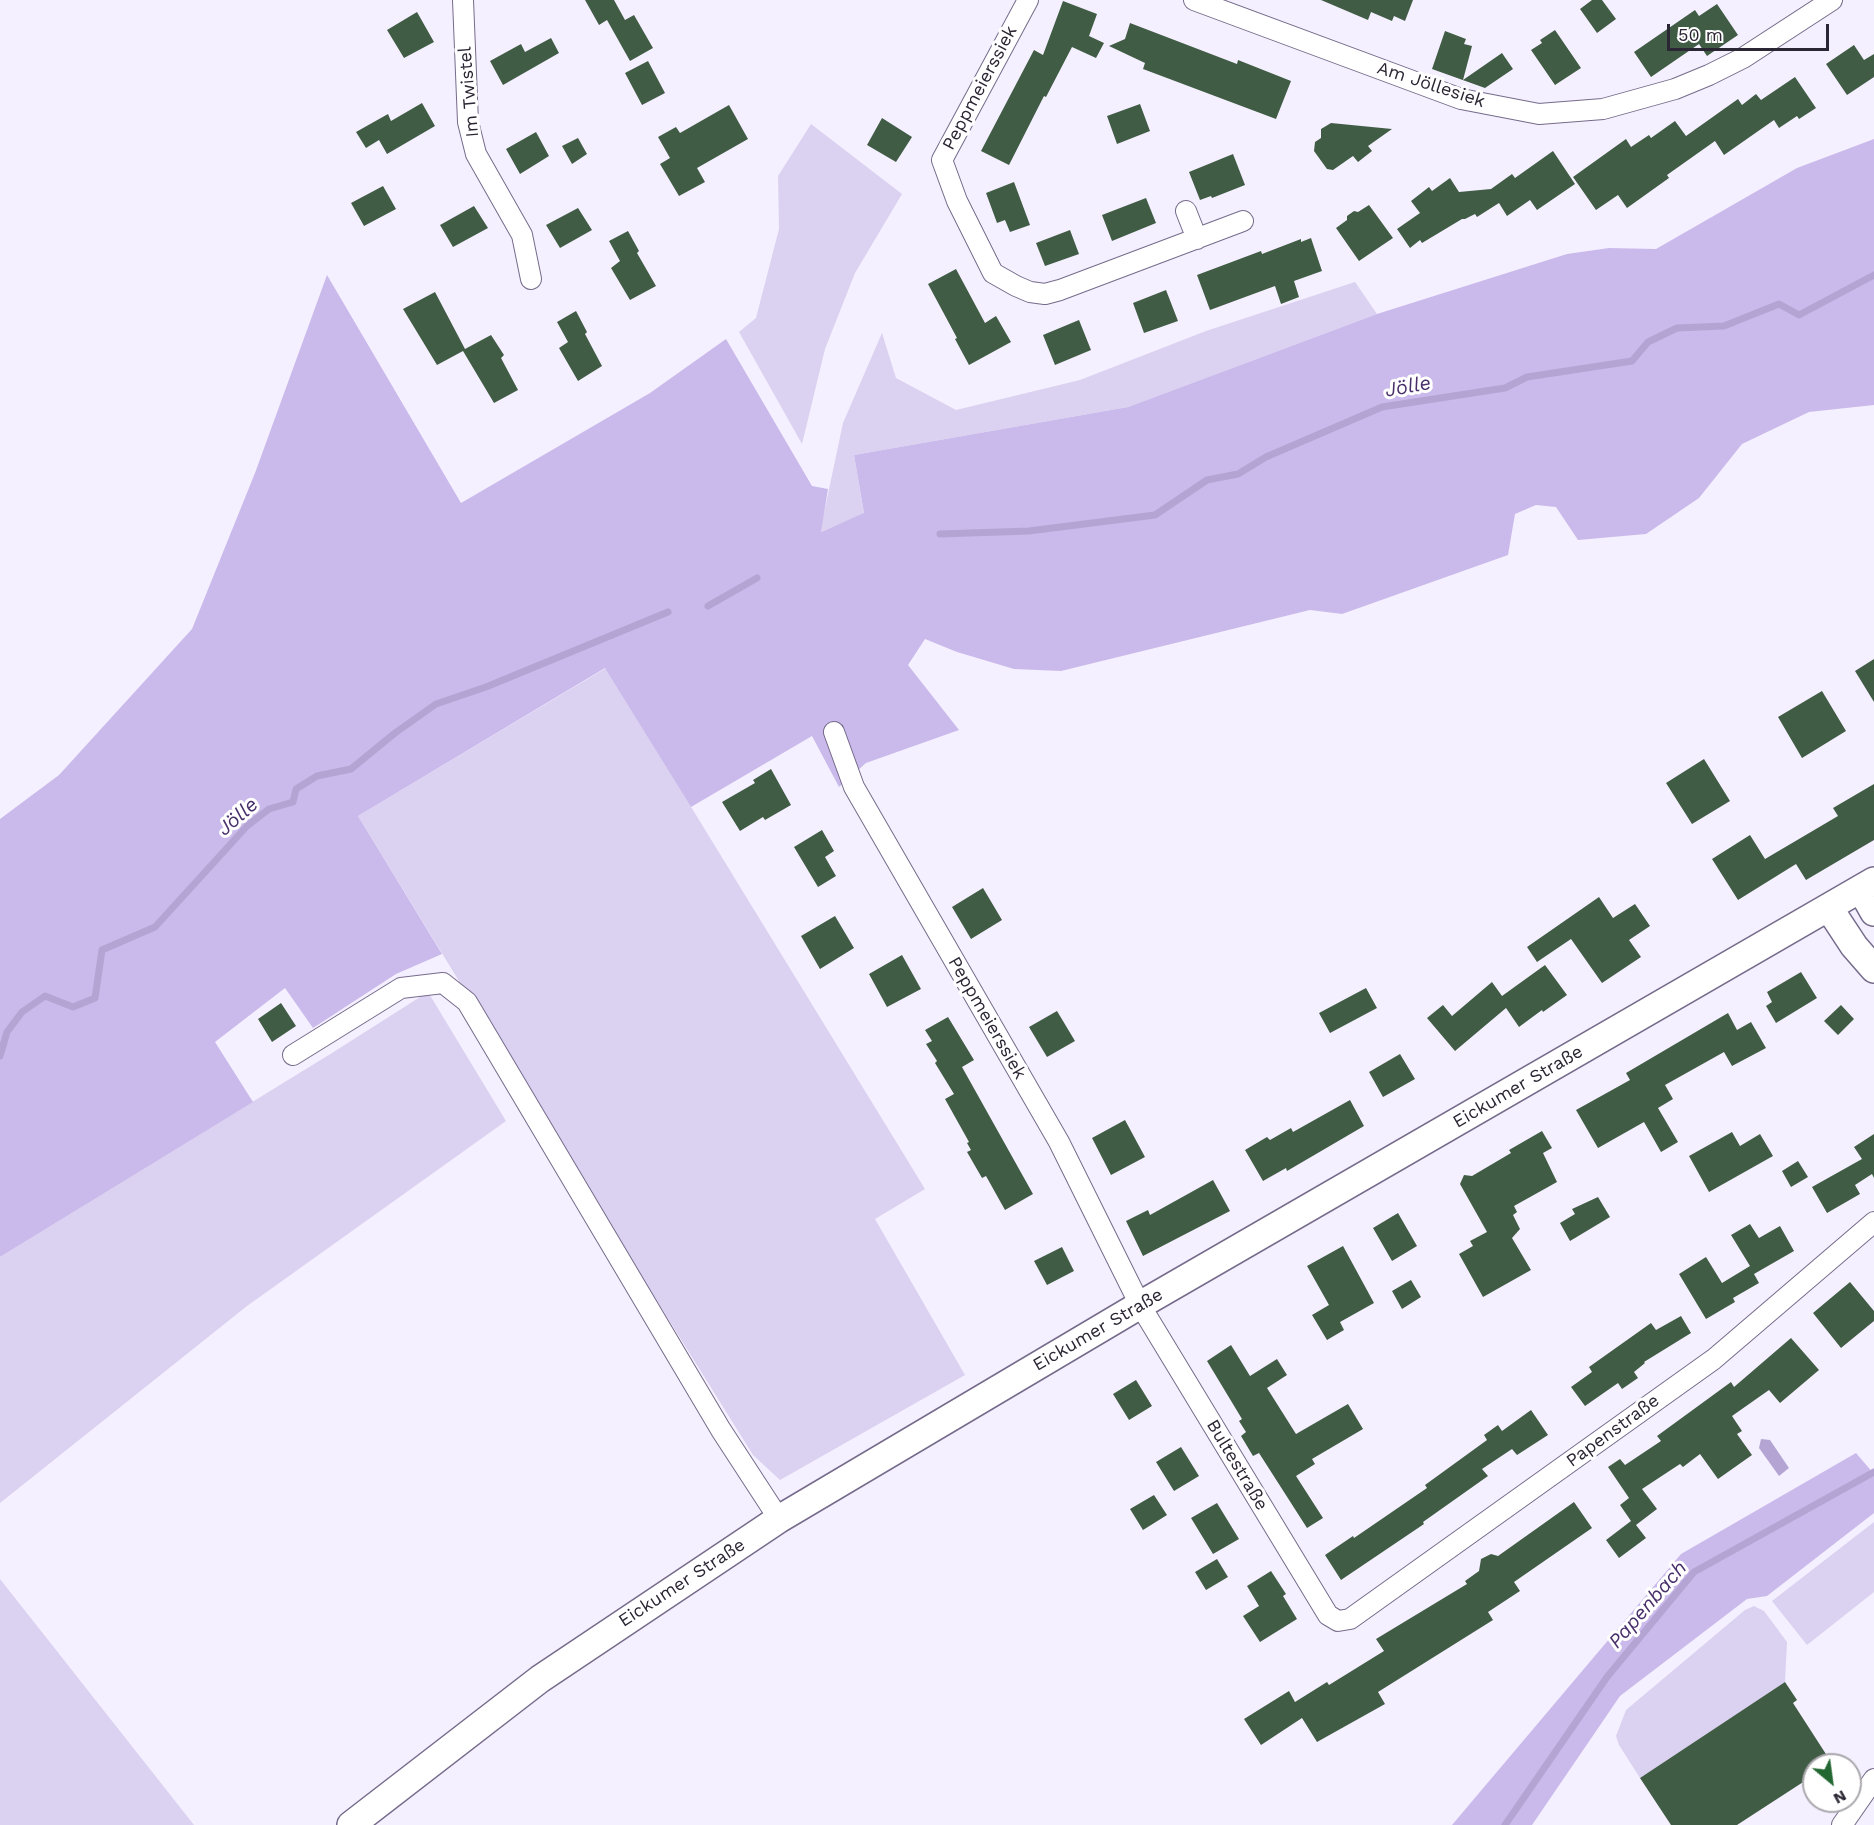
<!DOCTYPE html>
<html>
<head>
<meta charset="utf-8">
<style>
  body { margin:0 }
  #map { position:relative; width:1874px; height:1825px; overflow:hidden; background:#f5f0ff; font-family:"Work Sans",sans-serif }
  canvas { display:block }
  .north { position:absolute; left:1802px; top:1753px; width:60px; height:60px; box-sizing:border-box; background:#fff; border:2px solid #aaa8ad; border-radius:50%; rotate:151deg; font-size:16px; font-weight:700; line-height:24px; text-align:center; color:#2b2633 }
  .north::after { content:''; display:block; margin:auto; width:21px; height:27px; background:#236732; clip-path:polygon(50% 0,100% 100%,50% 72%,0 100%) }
  .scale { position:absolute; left:1667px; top:24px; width:162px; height:27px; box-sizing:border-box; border:3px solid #2b2633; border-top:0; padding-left:8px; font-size:18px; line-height:21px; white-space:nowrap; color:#2b2633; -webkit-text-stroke:4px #fff; paint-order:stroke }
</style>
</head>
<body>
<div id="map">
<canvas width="1874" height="1825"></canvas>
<div class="north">N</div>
<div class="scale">50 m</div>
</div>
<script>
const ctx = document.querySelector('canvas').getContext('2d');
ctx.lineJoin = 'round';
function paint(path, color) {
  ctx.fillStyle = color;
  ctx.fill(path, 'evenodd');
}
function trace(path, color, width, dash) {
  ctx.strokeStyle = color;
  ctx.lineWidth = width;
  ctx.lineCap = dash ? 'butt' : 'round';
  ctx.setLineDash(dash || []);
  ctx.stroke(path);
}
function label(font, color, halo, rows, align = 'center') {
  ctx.font = font + ' "Work Sans",sans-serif';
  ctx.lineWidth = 6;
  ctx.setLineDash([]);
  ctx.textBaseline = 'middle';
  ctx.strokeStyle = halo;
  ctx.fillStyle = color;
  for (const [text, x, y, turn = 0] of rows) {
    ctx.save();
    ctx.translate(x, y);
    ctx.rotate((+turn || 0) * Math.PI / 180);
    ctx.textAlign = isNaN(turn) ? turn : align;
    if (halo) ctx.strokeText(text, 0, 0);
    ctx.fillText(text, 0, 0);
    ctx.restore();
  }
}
paint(new Path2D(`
  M811,124L902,194L855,273L825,349L802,444L739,332L756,318L779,229L778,176Z
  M1355,282L1377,314L1128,407L854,455L864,514L820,532L843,423L882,333L896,378L956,410L1080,380L1206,331Z
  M606,668L925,1189L875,1219L965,1375L780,1480L753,1455L533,1102L358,816Z
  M428,992L506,1121L247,1306L0,1503V1257L332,1053Z
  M1874,1522V1592L1807,1645L1772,1601Z
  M0,1579L194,1825H0Z
  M1754,1606L1764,1611L1787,1642L1785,1682L1640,1778L1619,1745L1616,1736L1626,1710L1745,1610Z`), '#dbd1f0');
paint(new Path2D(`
  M1874,139V405L1809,412L1742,444L1699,498L1646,534L1578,540L1556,507L1536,505L1515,514L1508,555L1342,614L1310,610L1061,671L1014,669L957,652L925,639L908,665L959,730L866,763L839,787L812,736L691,807L605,668L358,816L442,954L396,974L313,1028L285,988L215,1042L253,1102L0,1257V819L59,775L192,629L255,473L327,275L461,503L650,393L726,339L812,486L828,489L821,532L864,513L854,455L1128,407L1377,314L1567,254L1609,248L1656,249L1797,168Z
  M1856,1453L1874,1474V1513L1767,1596L1747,1599L1620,1696L1532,1825H1452L1681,1554Z`), '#cabaeb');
paint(new Path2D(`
  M1761,1439L1770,1440L1789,1468L1779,1476L1759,1448Z`), '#b4a4d4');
trace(new Path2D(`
  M940,534L1029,531L1155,515L1207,480L1238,474L1266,457L1382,407L1505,388L1527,377L1632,361L1648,342L1677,328L1724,326L1779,304L1799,315L1874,275
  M708,606L757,578
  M0,1056L7,1032L22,1012L45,996L73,1007L95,998L102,950L155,927L247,826L269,809L293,802L296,789L317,776L351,769L395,733L436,704L486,687L668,612
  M1505,1825L1607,1677L1694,1572L1874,1472`), '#b4a4d4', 7);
paint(new Path2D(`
  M585,0H614L625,20L634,15L653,48L630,61L607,20L599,25Z
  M1321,0H1413L1405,21L1394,16L1392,21L1371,12L1368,20Z
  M1592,0H1602L1616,19L1597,33L1580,9Z
  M1063,1L1097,14L1089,36L1104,43L1096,58L1072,47L1046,97L1044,96L1009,165L981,151L1034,50L1043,55Z
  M1717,4L1738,35L1707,56L1699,44L1651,77L1634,52L1695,10L1699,16Z
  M417,12L434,42L404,58L387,30Z
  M1130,23L1237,64L1238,60L1291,81L1276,119L1143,69L1145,63L1109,46L1125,39Z
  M1555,30L1581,68L1555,85L1531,50L1542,43L1540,40Z
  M1445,31L1466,39L1464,44L1472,46L1463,80L1502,53L1513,69L1485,88L1432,69Z
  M551,38L559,53L503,85L490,61L521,44L525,52Z
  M1854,45L1864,60L1874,54V77L1847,95L1826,64Z
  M648,61L665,93L642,105L625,73Z
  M1795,77L1816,108L1799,119L1797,116L1779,128L1774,120L1724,155L1715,141L1667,175L1669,178L1627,208L1618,195L1596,210L1573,177L1626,139L1631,147L1649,135L1651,138L1675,121L1686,136L1738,99L1742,105L1756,94L1761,100Z
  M422,103L435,126L387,154L379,140L366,148L356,132L388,114L391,121Z
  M1140,104L1150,131L1117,144L1107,116Z
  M729,105L748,139L697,168L705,182L679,196L660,164L670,158L658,137L676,127L680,133Z
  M882,118L912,137L896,162L867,145Z
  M1331,123L1392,129L1368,146L1372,151L1358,162L1353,156L1333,170L1327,169L1314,151L1315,142L1321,138V129Z
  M536,132L549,156L520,174L506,149Z
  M578,138L587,154L572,164L562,146Z
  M1553,151L1575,184L1537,210L1530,200L1507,216L1499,203L1477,217L1475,214L1465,219H1462L1422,243L1420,240L1410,248L1397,229L1420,213L1411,201L1429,187L1432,191L1450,178L1459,192L1491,189L1512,174L1515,178Z
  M1233,154L1245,185L1212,198L1211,196L1200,200L1189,172Z
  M1014,182L1030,225L1010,232L1005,220L997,223L986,193Z
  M383,186L396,209L364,226L351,203Z
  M1146,198L1156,223L1112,241L1102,215Z
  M1369,205L1393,238L1359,261L1336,228L1347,220V216L1354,211L1358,212Z
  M474,206L488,228L453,247L440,225Z
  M578,208L592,230L560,248L546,225Z
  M1070,230L1079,254L1045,266L1036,243Z
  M628,231L639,251L637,253L656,286L630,300L611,268L620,261L609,241Z
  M1311,238L1322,271L1294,281L1299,297L1281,304L1275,286L1210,310L1197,275L1261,251L1262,254L1301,239V242Z
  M956,269L985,323L996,316L1011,342L969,365L955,339L957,338L928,284Z
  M1166,290L1178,321L1144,333L1133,303Z
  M435,292L465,349L491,335L504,355L501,358L518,390L494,403L463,351L437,365L403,309Z
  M576,311L587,332L585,334L602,366L578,381L559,348L568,342L557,322Z
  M1079,320L1091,350L1055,365L1043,335Z
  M1874,659V702L1855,671Z
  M1822,691L1846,731L1802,758L1778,717Z
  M1704,759L1730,801L1692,824L1666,783Z
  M771,769L791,805L765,820L763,817L740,831L722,802L755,783L753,780Z
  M1874,784V840L1806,880L1796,864L1738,900L1712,859L1750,835L1765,859L1838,816L1833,808Z
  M822,830L834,851L825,857L836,876L818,887L794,847Z
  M983,888L1002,920L971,939L952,907Z
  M1599,897L1613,918L1635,904L1650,926L1629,940L1641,957L1602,983L1571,939L1537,962L1527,947Z
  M835,916L854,948L820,969L801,936Z
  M902,955L921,989L887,1007L869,974Z
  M1545,965L1567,995L1543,1012L1542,1010L1519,1027L1506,1008L1455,1051L1427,1018L1443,1005L1452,1016L1492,982L1502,996Z
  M1801,972L1817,998L1776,1023L1766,1006L1772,1002L1767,992Z
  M1366,988L1377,1008L1330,1033L1319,1013Z
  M281,1003L296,1026L272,1042L258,1019Z
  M1841,1005L1854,1019L1838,1035L1824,1021Z
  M1057,1011L1075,1041L1047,1057L1029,1027Z
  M1728,1013L1737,1030L1751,1022L1766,1048L1732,1066L1724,1052L1665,1085L1673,1099L1658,1108L1678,1142L1661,1152L1644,1122L1598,1148L1576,1110L1630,1080L1626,1073Z
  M948,1017L974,1060L962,1067L1033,1194L1005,1210L986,1176L982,1178L967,1152L971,1150L967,1143L969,1142L945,1099L954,1094L935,1063L937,1061L926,1044L932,1041L925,1030Z
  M1400,1054L1415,1079L1383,1097L1369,1072Z
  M1350,1100L1364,1126L1287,1171L1286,1168L1263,1181L1245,1150L1267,1137L1270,1140L1291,1128L1293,1132Z
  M1125,1120L1145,1157L1111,1175L1092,1138Z
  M1542,1131L1552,1148L1543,1153L1557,1182L1514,1206L1517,1212L1513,1215L1520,1229L1512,1238L1531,1270L1483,1297L1459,1254L1473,1246L1470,1241L1487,1232L1460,1184L1464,1175L1472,1176L1511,1153L1509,1150Z
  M1732,1132L1740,1146L1760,1134L1773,1156L1709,1192L1689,1156Z
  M1874,1134V1178L1872,1174L1855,1185L1860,1194L1827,1213L1812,1187L1862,1159L1854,1147Z
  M1798,1161L1808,1177L1791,1187L1782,1171Z
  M1213,1180L1230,1211L1143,1256L1126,1221L1148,1210L1150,1215Z
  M1598,1197L1610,1217L1570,1241L1560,1223L1575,1214L1572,1209Z
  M1398,1213L1417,1246L1392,1261L1373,1228Z
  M1750,1224L1759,1238L1780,1226L1794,1251L1754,1274L1759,1283L1733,1298L1735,1302L1706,1319L1679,1274L1706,1257L1722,1283L1750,1266L1731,1235Z
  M1343,1246L1374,1303L1340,1322L1344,1330L1327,1340L1312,1315L1329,1305L1307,1266Z
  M1062,1247L1074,1271L1047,1285L1034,1261Z
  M1411,1280L1421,1297L1402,1309L1392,1291Z
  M1850,1282L1874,1311V1321L1841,1348L1813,1313Z
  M1681,1316L1691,1333L1644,1362L1645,1363L1634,1372L1638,1378L1622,1389L1618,1383L1585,1406L1571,1387L1592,1372L1589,1367L1651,1323L1656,1330Z
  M1791,1338L1819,1370L1780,1403L1769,1390L1732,1416L1742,1431L1737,1434L1752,1455L1718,1479L1700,1454L1683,1467L1680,1464L1642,1489L1657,1509L1636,1525L1646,1538L1619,1558L1606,1540L1631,1521L1620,1505L1629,1498L1608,1467L1620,1459L1625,1465L1661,1441L1657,1436L1731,1382L1734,1387Z
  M1231,1345L1250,1376L1277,1359L1287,1375L1267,1388L1296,1434L1348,1404L1363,1429L1312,1459L1315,1464L1296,1476L1323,1518L1307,1528L1259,1453L1253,1456L1241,1436L1246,1432L1239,1421L1242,1419L1207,1361Z
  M1136,1380L1152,1406L1129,1420L1113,1394Z
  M1531,1410L1548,1435L1517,1455L1512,1449L1482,1469L1488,1476L1423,1522L1424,1524L1341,1580L1325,1555L1353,1536L1354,1538L1427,1488L1425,1485L1487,1440L1484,1435L1498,1425L1502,1431Z
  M1181,1447L1199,1476L1174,1491L1156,1462Z
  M1154,1495L1167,1515L1143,1530L1130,1509Z
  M1574,1502L1592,1528L1514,1582L1520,1591L1488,1612L1493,1620L1378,1692L1385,1704L1317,1742L1302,1718L1261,1745L1244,1719L1289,1691L1295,1702L1327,1682L1329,1685L1384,1651L1376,1639L1467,1584L1465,1581L1479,1571L1481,1559L1491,1554L1498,1556Z
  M1217,1503L1239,1539L1213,1554L1191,1518Z
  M1217,1559L1228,1577L1206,1590L1195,1572Z
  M1271,1571L1286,1594L1283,1596L1297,1619L1260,1642L1243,1616L1259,1606L1247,1586Z
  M1785,1682L1797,1700L1793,1703L1833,1765H1814V1775L1737,1825H1671L1640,1778Z`), '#415c45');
const minor = new Path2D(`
  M463,0L468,122L476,154L522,235L531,279
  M1028,0L942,160L957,201L993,273L1016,286L1030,292L1045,294L1060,290L1243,221
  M1194,0L1461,99L1539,114L1603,109L1675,89L1709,75L1743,58L1832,0
  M1186,211L1197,239
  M834,732L854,787L1059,1142L1140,1305L1328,1615L1338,1621L1350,1619L1714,1359L1874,1222
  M293,1055L401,988L443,983L467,1002L721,1430L779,1519
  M1842,1825L1874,1779`);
const secondary = new Path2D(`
  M1861,889L1874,912
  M1829,908L1854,946L1874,969
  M351,1825L540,1679L779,1519L1140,1305L1874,881`);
trace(minor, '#766b8b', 22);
trace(secondary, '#766b8b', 30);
trace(minor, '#fff', 20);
trace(secondary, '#fff', 27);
label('18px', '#2b2633', '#fff', [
  ["Am Jöllesiek",1431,85,18],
  ["Peppmeierssiek",980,88,-62],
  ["Im Twistel",469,92,-95],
  ["Peppmeierssiek",987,1018,60],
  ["Eickumer Straße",1518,1087,-30],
  ["Eickumer Straße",1098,1330,-30],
  ["Papenstraße",1613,1431,-36],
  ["Bultestraße",1237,1465,59],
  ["Eickumer Straße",682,1583,-33]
]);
label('italic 20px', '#48306b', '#fff', [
  ["Jölle",1408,387,-10],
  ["Jölle",238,817,-41],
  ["Papenbach",1648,1605,-49]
]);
</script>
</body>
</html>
